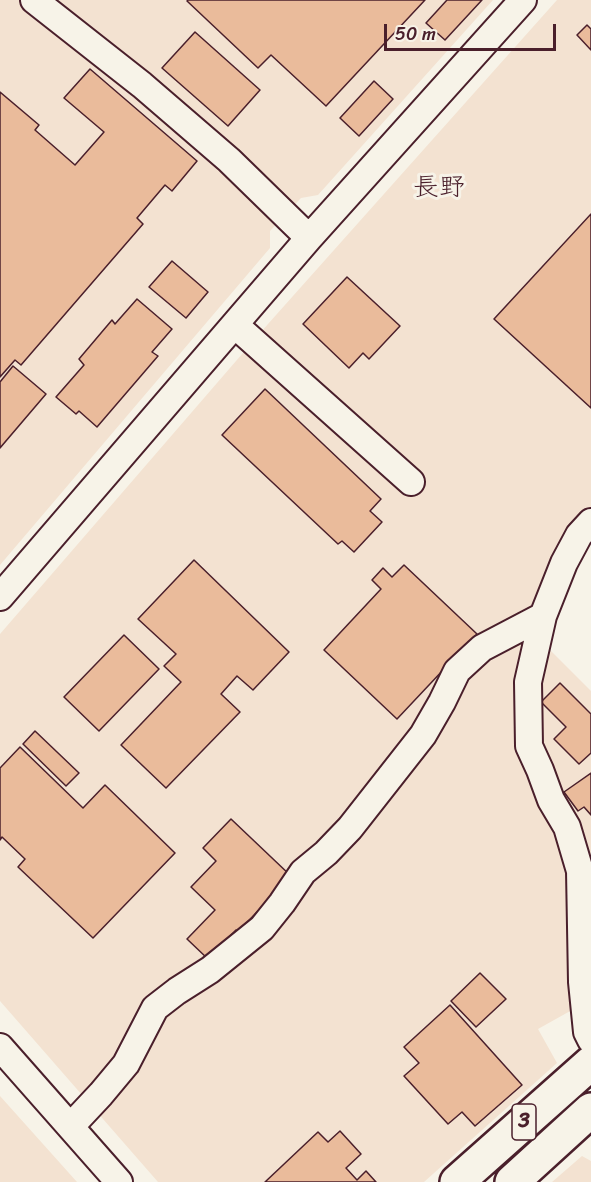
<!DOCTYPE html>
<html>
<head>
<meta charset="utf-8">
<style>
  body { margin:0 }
  #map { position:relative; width:591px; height:1182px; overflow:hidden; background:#f7f3e8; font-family:Sriracha,sans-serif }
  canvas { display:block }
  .scale { position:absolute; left:384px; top:24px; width:172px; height:27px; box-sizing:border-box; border:3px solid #4a1f2b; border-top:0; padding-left:8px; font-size:18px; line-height:21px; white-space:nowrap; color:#4a1f2b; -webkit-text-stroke:4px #f7f3e8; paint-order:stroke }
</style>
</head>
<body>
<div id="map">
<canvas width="591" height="1182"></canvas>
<div class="scale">50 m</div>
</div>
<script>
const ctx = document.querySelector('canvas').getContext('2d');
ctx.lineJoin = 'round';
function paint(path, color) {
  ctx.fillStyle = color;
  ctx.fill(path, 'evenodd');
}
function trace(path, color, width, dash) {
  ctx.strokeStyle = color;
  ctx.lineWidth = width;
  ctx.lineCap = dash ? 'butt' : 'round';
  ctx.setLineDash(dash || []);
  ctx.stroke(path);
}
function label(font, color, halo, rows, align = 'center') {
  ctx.font = font + ' Sriracha,"Klee One",sans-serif';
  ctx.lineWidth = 6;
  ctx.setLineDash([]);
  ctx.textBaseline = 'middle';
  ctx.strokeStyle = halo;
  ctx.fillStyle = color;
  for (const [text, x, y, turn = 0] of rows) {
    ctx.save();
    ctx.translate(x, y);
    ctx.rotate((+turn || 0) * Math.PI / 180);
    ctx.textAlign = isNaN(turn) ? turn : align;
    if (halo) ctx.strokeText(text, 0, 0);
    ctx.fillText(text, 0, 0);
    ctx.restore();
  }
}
paint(new Path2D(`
  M0,0H493L318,195L301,198L270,231V248L0,565Z
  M557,0H591V509L571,529L517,685L560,791L538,734L535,690L548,648L591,691V1007L572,1010L538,1029L557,1063L424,1182H158L0,1001V634L268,324Z
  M0,1096L77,1182H0Z
  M582,1156L591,1161V1182H552Z`), '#f3e2d1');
const building = new Path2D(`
  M188,0H425L326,106L271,55L258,68L187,1Z
  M447,0H482L445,40L426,23Z
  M587,25L591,29V50L577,35Z
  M195,32L260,90L228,126L162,68Z
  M90,69L197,161L172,191L165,185L137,218L143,224L21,365L15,360L0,377V92L39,125L35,130L75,165L104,132L64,98Z
  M374,81L393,99L359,136L340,118Z
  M591,214V408L494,319Z
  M172,261L208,292L186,318L149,287Z
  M347,277L400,326L369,359L363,353L349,368L303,324Z
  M137,299L172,329L152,352L158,356L97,427L79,411L76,414L56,397L84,365L79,359L112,320L115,324Z
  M13,366L46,394L0,448V382Z
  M265,389L381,499L370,511L382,522L354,552L342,541L338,544L222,435Z
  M194,560L289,652L253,690L237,676L221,694L240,712L166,788L121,745L181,682L164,666L176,654L138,619Z
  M404,565L477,634L397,719L324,650L381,589L372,580L383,568L392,577Z
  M124,635L159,669L99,731L64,697Z
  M560,683L591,714V753L579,764L554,739L566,727L541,702Z
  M35,731L79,773L66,786L23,744Z
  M20,747L83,808L105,785L175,853L93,938L18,867L25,859L2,837L0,840V768Z
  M591,773V815L584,807L578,811L564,792Z
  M231,819L291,876L238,932L236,930L208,959L187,939L215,910L191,887L216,861L203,848Z
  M480,973L506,999L476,1027L451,1001Z
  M450,1005L522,1085L475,1126L462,1112L448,1124L404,1076L419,1063L404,1047Z
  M340,1131L361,1154L346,1168L357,1180L366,1171L376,1182H265L318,1132L328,1142Z`);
paint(building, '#eabb9b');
trace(building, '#4a1f2b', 1.5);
const minor = new Path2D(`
  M34,0L142,85L229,160L309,238
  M235,325L411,482
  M591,522L579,535L564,563L543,616L528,682L529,746L540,770L551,800L567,827L580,871L582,982L587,1032L591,1040
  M0,597L309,238L523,0
  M0,1047L119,1182
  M71,1126L101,1094L126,1064L155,1008L177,991L210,970L262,928L282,903L303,872L326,853L350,828L423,735L442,702L457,671L482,648L543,616`);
const highway = new Path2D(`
  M457,1182L591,1063
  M512,1182L591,1110`);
trace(minor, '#4a1f2b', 30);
trace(highway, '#4a1f2b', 38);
trace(minor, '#f7f3e8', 26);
trace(highway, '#f7f3e8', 33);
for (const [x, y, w] of [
  [524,1122,24]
]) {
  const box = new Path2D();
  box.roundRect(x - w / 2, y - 18, w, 36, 4.5);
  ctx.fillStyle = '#f7f3e8';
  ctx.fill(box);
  trace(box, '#4a1f2b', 1.5);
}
label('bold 21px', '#4a1f2b', null, [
  ["3",524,1122]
]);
label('26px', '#4a1f2b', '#f7f3e8', [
  ["長野",439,188]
]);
</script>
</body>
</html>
